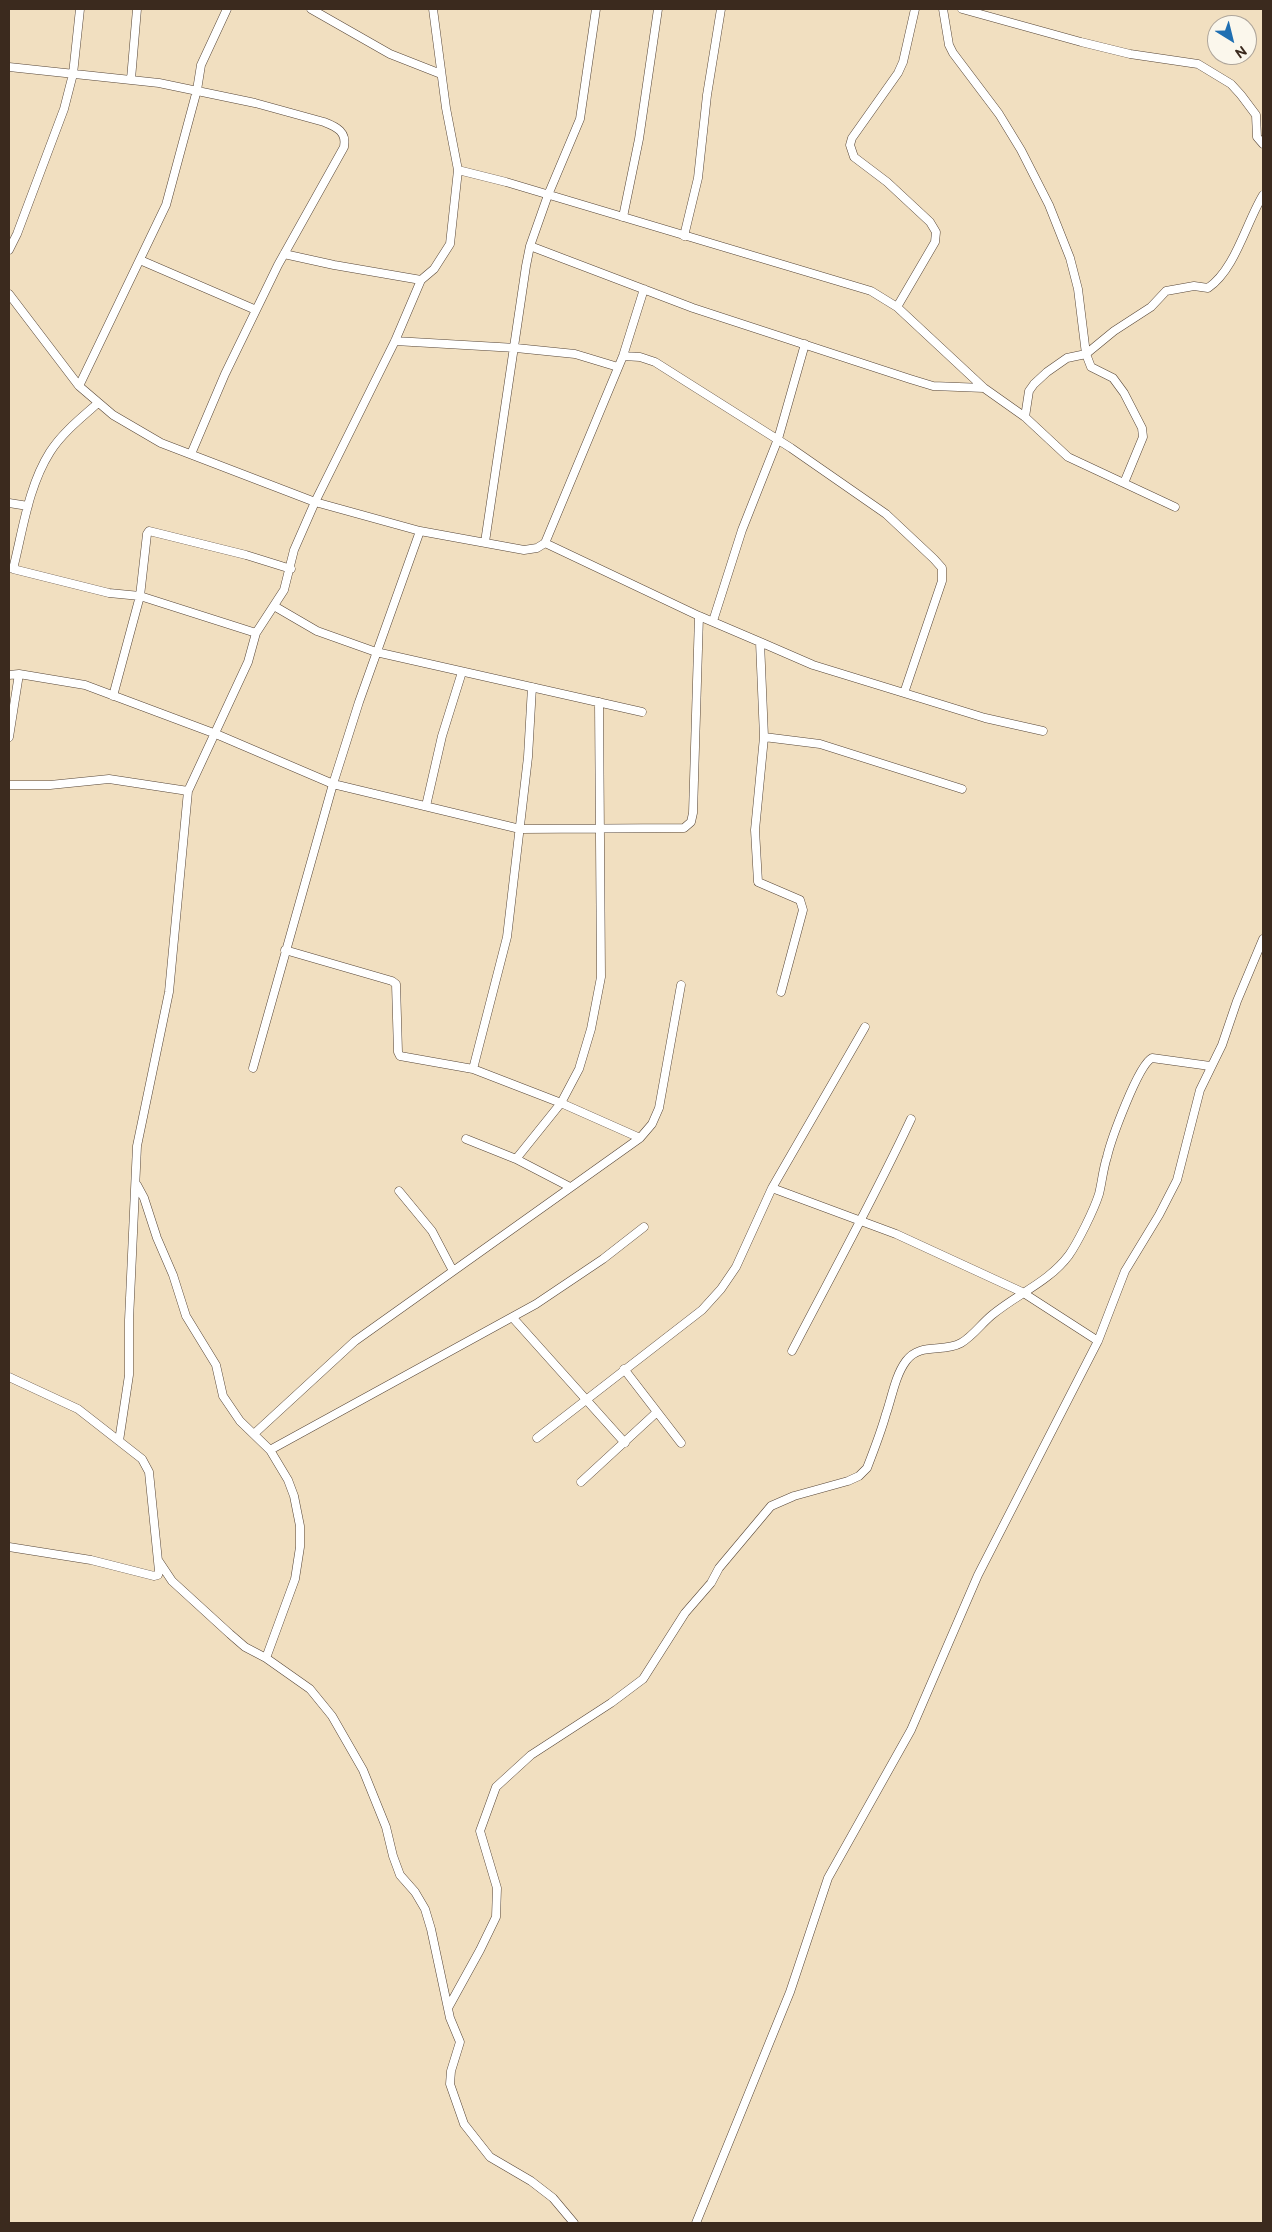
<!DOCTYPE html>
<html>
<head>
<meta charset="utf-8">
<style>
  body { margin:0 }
  #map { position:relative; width:1272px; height:2232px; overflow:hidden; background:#f1dfc0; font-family:"Balsamiq Sans",sans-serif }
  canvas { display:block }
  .frame { position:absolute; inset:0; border:10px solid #3b2a1e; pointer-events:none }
  .north { position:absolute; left:1207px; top:15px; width:50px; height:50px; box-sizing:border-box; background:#fbf7ec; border:1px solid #aea59a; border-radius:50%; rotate:144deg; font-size:14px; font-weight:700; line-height:20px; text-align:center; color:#3b2a1e }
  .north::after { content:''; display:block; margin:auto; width:18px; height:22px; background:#1f6fb2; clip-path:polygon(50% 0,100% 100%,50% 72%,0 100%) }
</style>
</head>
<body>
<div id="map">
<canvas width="1272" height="2232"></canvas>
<div class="frame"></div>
<div class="north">N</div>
</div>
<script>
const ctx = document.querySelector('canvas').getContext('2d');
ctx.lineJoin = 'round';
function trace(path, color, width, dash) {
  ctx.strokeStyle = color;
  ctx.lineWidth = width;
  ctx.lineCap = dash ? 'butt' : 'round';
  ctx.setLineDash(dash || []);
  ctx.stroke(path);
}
const minor = new Path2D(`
  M311,9L390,54L441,74
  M943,9L949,45L953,53L999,114L1021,150L1049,205L1070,258L1078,289L1086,354L1091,367L1113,378L1124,393L1142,428L1143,437L1124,483
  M962,9L1081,42L1130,54L1198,64L1231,84L1241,95L1256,115L1257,137L1263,144
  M9,67L159,83L255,103L324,122C337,127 347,132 344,147L278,265L225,374L191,454
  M131,79L137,9
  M458,170L506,182L871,291L897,307L984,388
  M623,217L639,139L658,9
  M684,236L698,178L707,95L721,9
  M530,246L693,308L910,379L933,386L984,388L1025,417L1068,457L1175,507
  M9,250L17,234L64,109L73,74L80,9
  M284,254L334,265L421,280
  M140,260L256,310
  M9,294L79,386L113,415L161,443L315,502L420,531L524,550L537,548L545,543L623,356L644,289
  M897,307L935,242L936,232L930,222L887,182L854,157L850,145L852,138L898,73L903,62L915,9
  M395,341L516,348L575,354L618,367
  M623,356L640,357L655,362L791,448L886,514L934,559L942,568V581L904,693L985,718L1043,731
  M79,386L166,205L197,90L201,65L227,9
  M98,403C81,418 62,433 50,452C28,487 23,530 13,569L109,593L140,596L256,633
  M1025,417L1029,391L1034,384L1047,372L1067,358L1086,354L1114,331L1151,307L1166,291L1194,286L1208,288C1235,270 1246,223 1263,195
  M9,503L28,506
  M485,542L526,266L530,246L548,195L580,119L596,9
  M545,543L699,616L760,642L764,737L820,744L962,789
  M274,606L317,631L376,652L642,712
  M713,621L742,530L778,439L805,344
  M760,642L813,665L904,693
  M9,675L19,674L85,685L216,734L333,784L520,829L684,828L691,822L693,813L699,616
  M113,696L140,596L147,534L149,531L246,555L291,569
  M9,737L19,674
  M764,737L755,830L758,882L800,900L803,910L781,992
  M9,785H50L109,779L188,791
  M426,806L442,736L462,672
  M285,950L392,981L396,984L398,1052L400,1056L473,1069L561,1103L640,1138
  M253,1068L333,784L359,702L420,531
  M473,1069L507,937L528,757L532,687
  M466,1139L516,1159L570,1187
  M516,1159L561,1103L579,1069L591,1029L601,977L599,702
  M137,1185L144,1198L157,1238L173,1275L186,1316L216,1365L223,1396L240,1421L270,1450L288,1480L294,1496L300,1526V1547L295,1579L266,1658
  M772,1188L896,1234L1022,1292L1098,1341
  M399,1191L432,1231L453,1271
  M513,1318L625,1443
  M792,1351C832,1274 874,1198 911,1119
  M624,1369L681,1443
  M9,1377L78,1409L142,1459L149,1472L159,1571L158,1575L154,1576L91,1560L9,1547
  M255,1433L355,1341L640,1138L652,1124L659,1108L681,985
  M537,1438L702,1310L721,1289L736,1267L772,1188L865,1027
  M119,1441L129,1375V1320L137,1146L169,992L188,791L248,662L256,633L284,590L294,550L315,502L395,341L421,280L434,269L450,244L458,170L446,108L433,9
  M270,1450L536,1304L603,1259L644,1227
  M581,1482L657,1412
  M158,1560L172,1581L230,1634L245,1647L266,1658L310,1689L332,1716L363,1770L386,1827L393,1856L400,1875L415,1892L425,1909L431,1929L450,2018L460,2042L451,2071L450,2084L464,2124L490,2157L531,2181L553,2198L574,2223
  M448,2008L480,1950L496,1917L497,1888L480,1831L496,1787L531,1755L611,1703L643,1679L685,1613L711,1583L719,1568L771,1506L794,1496L848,1481L859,1476L867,1468C874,1450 881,1432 886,1414C892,1397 895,1376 906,1361C920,1342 943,1353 961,1343C973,1336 981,1324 992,1315C1017,1294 1049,1282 1069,1255C1078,1242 1094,1210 1099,1194C1102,1182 1103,1169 1107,1157C1111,1140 1138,1065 1152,1058L1210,1066
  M696,2223L790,1992L828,1878L911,1730L978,1575L1098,1341L1125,1271L1159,1215L1177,1180L1200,1090L1222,1045L1237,1001L1263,939`);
trace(minor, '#564536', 9);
trace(minor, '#fff', 8);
</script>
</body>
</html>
